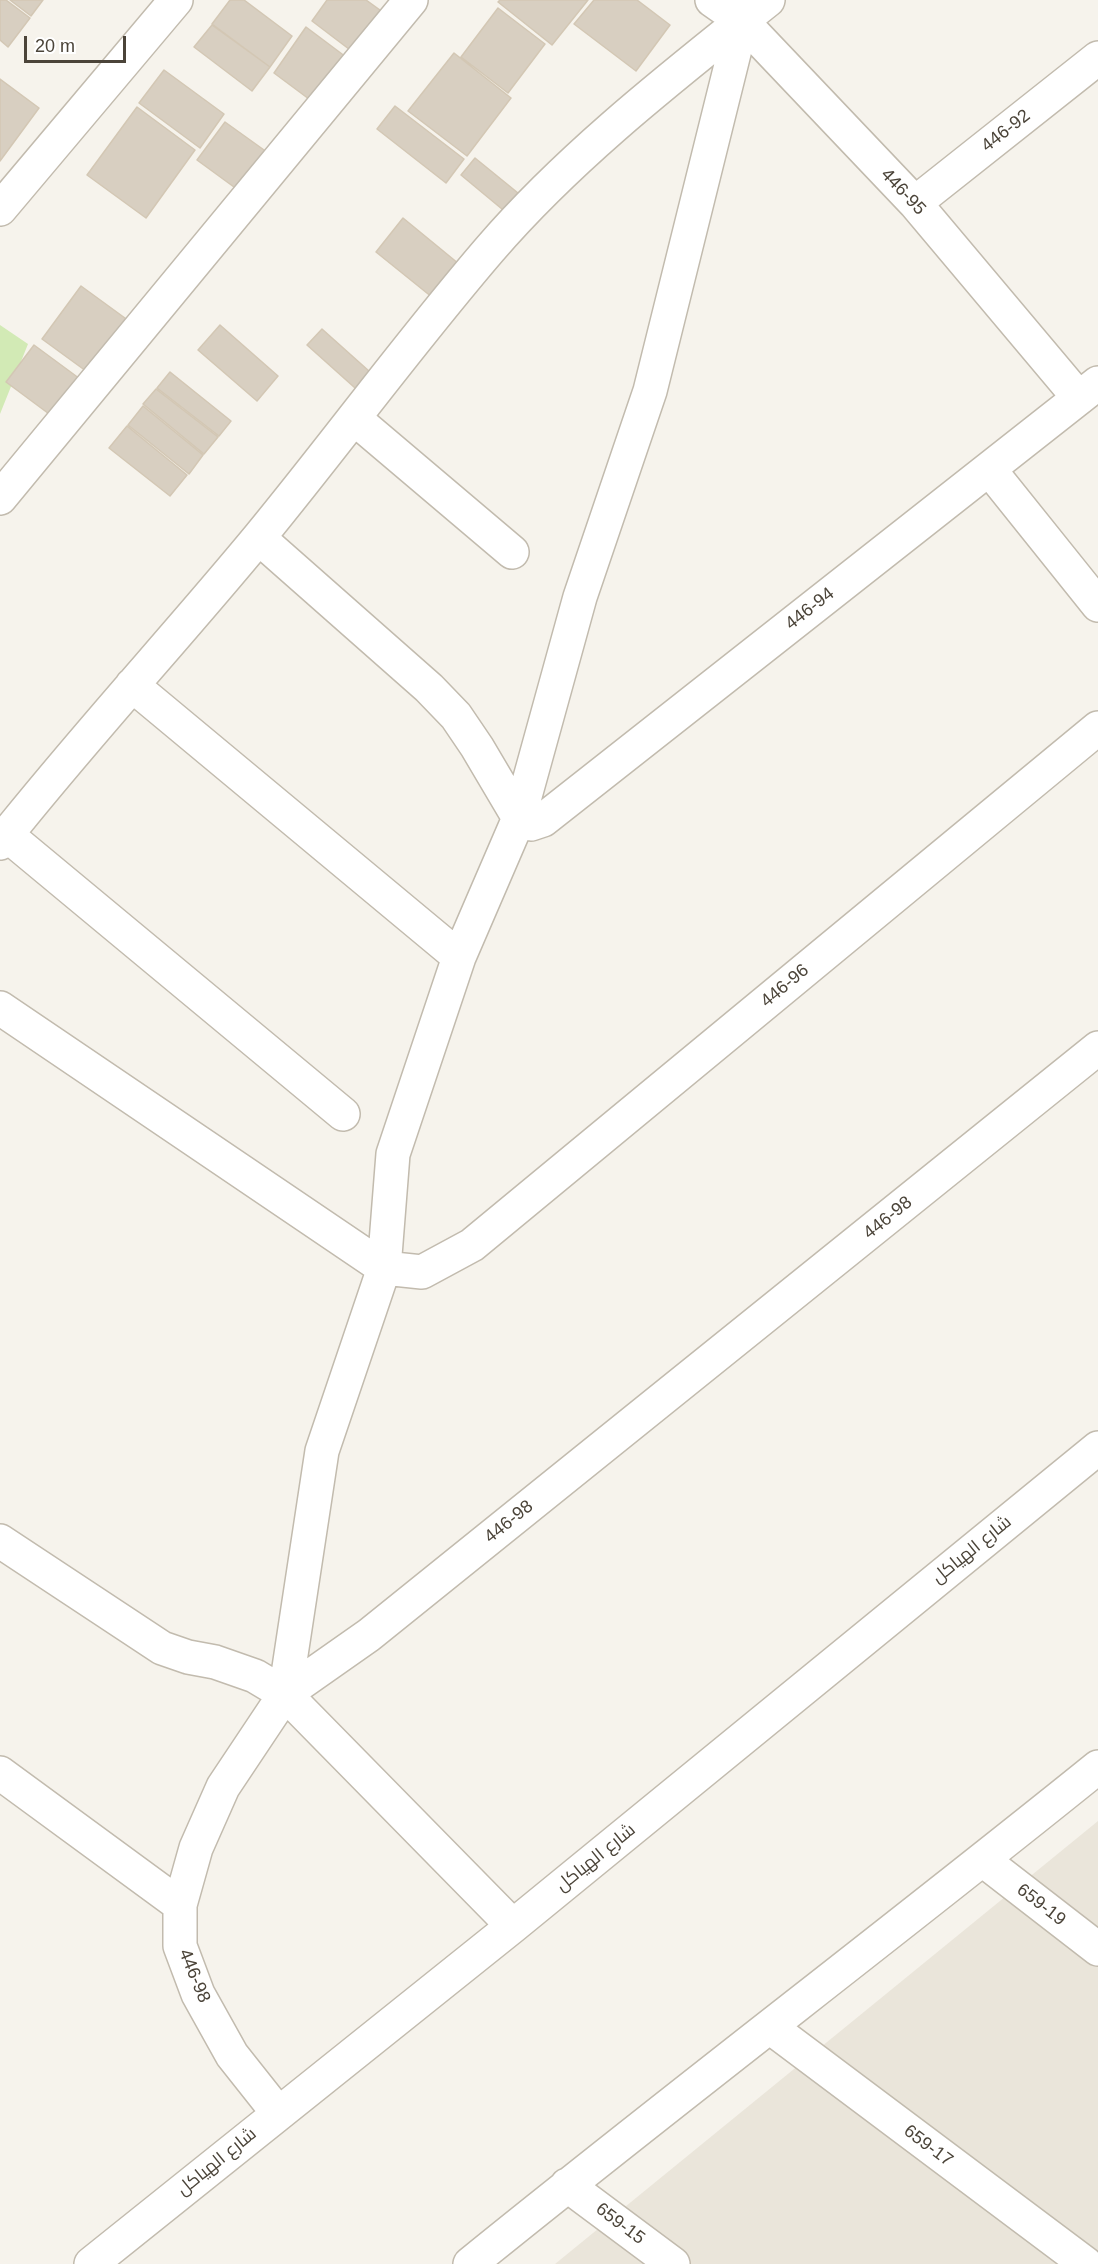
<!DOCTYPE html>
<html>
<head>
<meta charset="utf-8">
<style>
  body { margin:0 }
  #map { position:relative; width:1098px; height:2264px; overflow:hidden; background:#f6f3ec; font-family:Arial,sans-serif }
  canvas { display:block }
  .scale { position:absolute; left:24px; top:36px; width:102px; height:27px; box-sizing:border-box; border:3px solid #4b4439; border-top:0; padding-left:8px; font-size:18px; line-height:21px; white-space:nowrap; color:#4b4439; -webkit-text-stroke:4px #fff; paint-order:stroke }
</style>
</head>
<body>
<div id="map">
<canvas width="1098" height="2264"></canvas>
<div class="scale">20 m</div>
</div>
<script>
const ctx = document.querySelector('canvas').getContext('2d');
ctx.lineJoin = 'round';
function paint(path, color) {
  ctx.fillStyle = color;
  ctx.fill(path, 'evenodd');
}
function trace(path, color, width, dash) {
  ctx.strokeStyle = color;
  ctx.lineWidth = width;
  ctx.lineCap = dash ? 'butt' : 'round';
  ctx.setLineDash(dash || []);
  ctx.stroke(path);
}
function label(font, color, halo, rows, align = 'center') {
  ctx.font = font + ' Arial,Cairo,sans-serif';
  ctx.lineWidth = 4.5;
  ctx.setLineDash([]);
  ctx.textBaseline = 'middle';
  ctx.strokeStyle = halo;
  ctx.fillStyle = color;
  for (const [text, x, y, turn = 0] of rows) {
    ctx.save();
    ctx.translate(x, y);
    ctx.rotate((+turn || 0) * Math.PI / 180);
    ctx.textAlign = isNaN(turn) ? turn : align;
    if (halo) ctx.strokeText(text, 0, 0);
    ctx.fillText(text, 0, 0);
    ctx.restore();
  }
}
paint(new Path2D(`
  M1098,1821V2264H555Z`), '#eae5da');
paint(new Path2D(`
  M0,325L28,344L0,414Z`), '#d2eab5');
const building = new Path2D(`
  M0,0H6L30,18L8,47L0,40Z
  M10,0H43L31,16Z
  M230,0H244L292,36L270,67L212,24Z
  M327,0H366L391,18L362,59L312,21Z
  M500,0H588L552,45L498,2Z
  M594,0H637L670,25L636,71L574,24Z
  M498,8L545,44L508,93L461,57Z
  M212,25L270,67L252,91L194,47Z
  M306,27L354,63L321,108L274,73Z
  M454,53L511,98L467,156L408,111Z
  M164,70L224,114L200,148L139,103Z
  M0,79L39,108L0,161Z
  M395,106L464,159L446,183L377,129Z
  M137,107L195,150L146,218L87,175Z
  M225,122L278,160L249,198L197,160Z
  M475,158L534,206L520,224L461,175Z
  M403,218L470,273L443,306L376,252Z
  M81,286L140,329L101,382L42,339Z
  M220,325L278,376L257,401L198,350Z
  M322,329L379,380L364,396L307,345Z
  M34,345L95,390L68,428L6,382Z
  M170,372L231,421L219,436L157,388Z
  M156,389L218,437L204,454L143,404Z
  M143,406L203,455L189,474L128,425Z
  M127,426L187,475L170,496L109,448Z`);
paint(building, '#d8cfc1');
trace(building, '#d3c7b4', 1.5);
const minor = new Path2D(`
  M712,0L742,21L915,203L1079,398
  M915,203L1098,58
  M0,209L176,0
  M355,419L512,552
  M989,469L1098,605
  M0,498L411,0
  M259,538L429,688L456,716L477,747L519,818L531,824L543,820L1098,383
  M132,685L459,957
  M7,835L343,1114
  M0,843C83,738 175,639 260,536C338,441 410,342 490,249C570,156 673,76 768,0
  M0,1008L384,1268L422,1272L472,1245L1098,728
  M0,1541L162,1648L188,1657L215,1662L255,1676L285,1694L513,1926
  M285,1694L322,1451L384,1268L393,1154L459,957L519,818L580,597L650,391L742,21
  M0,1773L180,1905
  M983,1860L1098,1949
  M770,2027L1086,2264
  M278,2113L232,2055L198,1994L180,1946V1905L196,1848L223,1787L285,1694L369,1635L1098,1048
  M567,2185L673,2264
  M91,2264L513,1926L1098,1448
  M470,2264C677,2096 890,1935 1098,1767`);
trace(minor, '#c2bbae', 36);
trace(minor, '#fff', 33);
label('18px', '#4b4439', '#fff', [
  ["446-92",1006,131,-38],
  ["446-95",903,192,47],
  ["446-94",810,609,-38],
  ["446-96",785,986,-40],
  ["446-98",888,1218,-39],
  ["446-98",509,1522,-39],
  ["شارع الهياكل",972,1550,-39],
  ["شارع الهياكل",596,1858,-39],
  ["659-19",1041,1905,38],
  ["446-98",194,1976,68],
  ["659-17",928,2146,37],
  ["شارع الهياكل",217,2162,-39],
  ["659-15",620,2224,37]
]);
</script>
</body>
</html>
